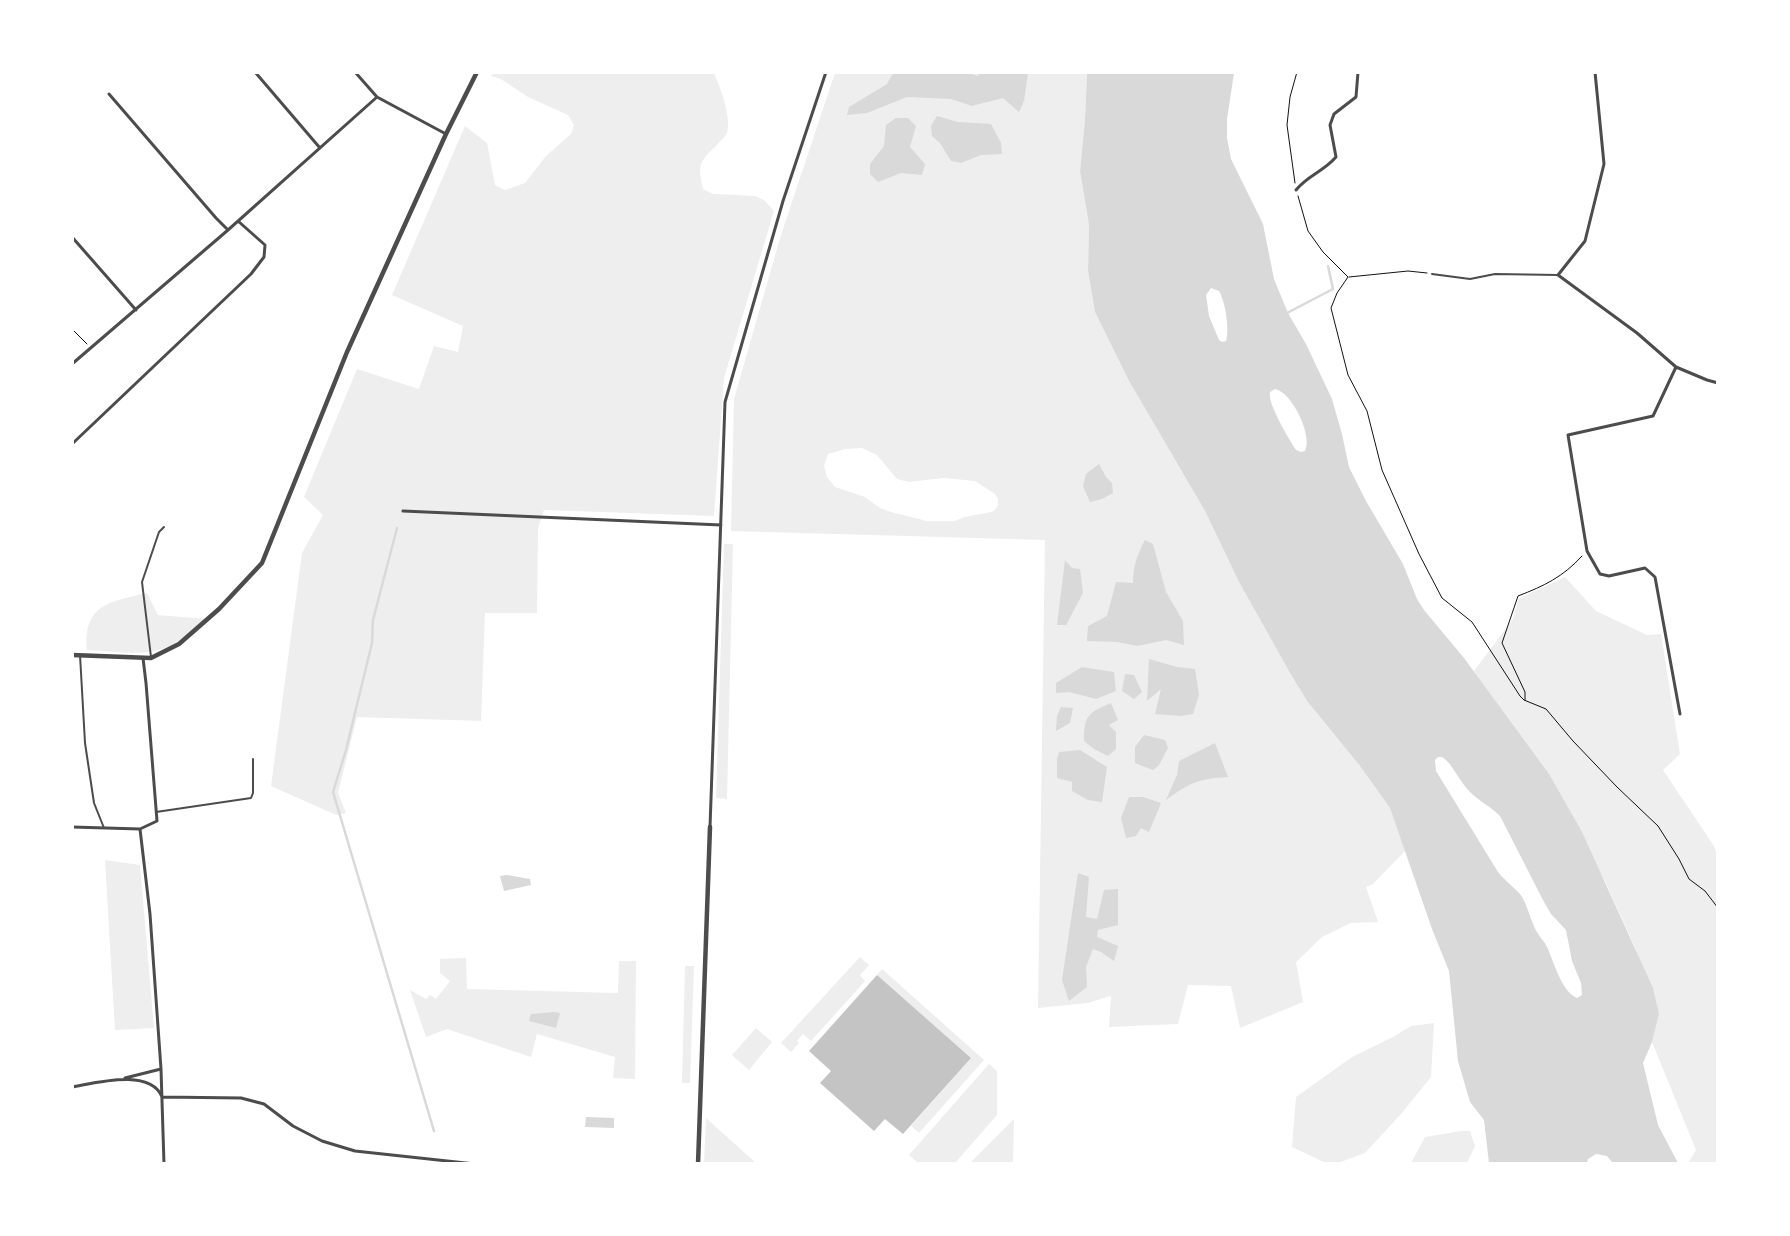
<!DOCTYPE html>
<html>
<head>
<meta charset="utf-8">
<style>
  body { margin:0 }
  #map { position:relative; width:1790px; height:1236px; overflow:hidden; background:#fff; font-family:Georgia,serif }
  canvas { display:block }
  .frame { position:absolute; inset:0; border:74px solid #fff; pointer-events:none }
</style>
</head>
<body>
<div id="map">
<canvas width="1790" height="1236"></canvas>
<div class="frame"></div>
</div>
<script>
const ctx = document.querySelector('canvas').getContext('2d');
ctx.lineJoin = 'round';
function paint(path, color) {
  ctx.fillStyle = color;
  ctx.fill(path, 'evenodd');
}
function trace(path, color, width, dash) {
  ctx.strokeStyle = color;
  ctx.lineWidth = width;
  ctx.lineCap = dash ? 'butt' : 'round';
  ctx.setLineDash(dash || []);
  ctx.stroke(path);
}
paint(new Path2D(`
  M494,72L714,73C720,86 732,119 727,133C725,137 720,141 717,145C698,163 698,164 703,189L713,194L755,196L764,200L774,211L724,378L714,516L544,510L538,528L537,613H485L481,721L357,717L338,793L346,813L336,815L271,786L302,553L323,515L304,497L357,369L419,389L434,346L458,352L463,326L392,295L465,126L487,143L495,185L505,190L525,183L546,156L571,134L574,125L568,115L528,97L501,79L491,76Z
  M835,73H1087L1085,119L1080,171L1089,225L1088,271L1095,312L1129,381L1205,511L1239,582L1290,673L1307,701L1360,766L1390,808L1406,850L1373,884L1366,887L1378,922L1351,923L1322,937L1296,962L1303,1002L1240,1028L1231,986L1188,985L1178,1024L1109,1027L1111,996L1088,1003L1038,1008L1045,540L731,531L734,399L780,238ZM862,448L877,455L897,479L909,482L944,478L975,481L995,494L998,499V505L995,510L991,512L964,517L955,521H927L891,512L880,508L865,497L835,487L827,477L824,466L828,454L845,449Z
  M724,544H733L727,799L716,798Z
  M1565,577L1596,611L1647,635L1661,634L1680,754L1663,770L1714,846L1717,855V1163H1688L1696,1150L1652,1042L1659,1014L1634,945L1604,879L1474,671L1513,619L1518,599Z
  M147,593L158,615L207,619C196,627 184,638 172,645C146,658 115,651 87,650C83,603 111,602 147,593Z
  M105,860L140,865L154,1028L115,1030Z
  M860,957L869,965L860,975L865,981L811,1041L803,1034L797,1041L799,1043L791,1052L781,1043Z
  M466,958L467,989L618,993L619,961H636L635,1079L613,1078L615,1057L537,1034L531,1057L447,1029L426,1037L410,990L426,999L430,995L436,999L450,981L440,973V959Z
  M685,966H694L690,1083H682Z
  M882,969L984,1060L919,1133L911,1126L971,1058L877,975Z
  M1434,1023L1431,1077L1401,1114L1365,1153L1338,1163H1326L1292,1147L1296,1097L1352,1057L1393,1037L1411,1026Z
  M756,1028L772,1042L749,1070L732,1055Z
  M989,1064L997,1071V1115L955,1163H918L909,1155Z
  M706,1118L756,1163H704Z
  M1014,1119L1013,1163H970Z
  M1461,1131H1470L1475,1146L1467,1163H1411L1425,1137Z`), '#eee');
paint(new Path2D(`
  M966,72L978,76L979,73H1028L1024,101L1019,112L1003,98L972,106L951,99L907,97L867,113L847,115L849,107L887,84L893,73Z
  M1087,73H1234L1227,119V138L1231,159L1263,224L1274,279L1288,313L1306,344L1332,399L1342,434L1349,467L1366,501L1403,564L1417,599L1424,610L1464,658L1549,774L1582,832L1653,988L1659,1014L1652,1042L1643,1063L1658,1125L1678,1163H1613L1607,1156L1596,1154L1588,1159L1587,1163H1489L1484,1120L1470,1102L1458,1061L1449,971L1432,929L1390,808L1360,766L1307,701L1290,673L1239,582L1205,511L1129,381L1095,312L1088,271L1089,225L1080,171L1085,119ZM1211,288L1219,291C1225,301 1230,329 1226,341L1222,342L1219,340L1209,316L1206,295ZM1275,389C1292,392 1313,436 1305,451L1301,452L1296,450C1289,439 1267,403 1270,392ZM1438,757H1442L1446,760C1455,769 1460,782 1470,792C1479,801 1491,807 1500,816L1544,902L1551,914L1566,930L1572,961L1581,983L1582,995L1577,998C1562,992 1554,963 1548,949C1545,941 1537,935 1534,926C1529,916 1527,903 1520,894C1513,886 1505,881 1498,872L1436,771L1435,760Z
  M937,116L958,122L991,124L1001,143L1002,154L981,155L961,163L951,161L940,143L932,136L931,126Z
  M896,118H908L916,126L910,147L925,164L922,175L901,173L878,182L870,174V164L884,146L886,125Z
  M1099,464L1106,477L1112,483L1113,493L1102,499L1090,502L1083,486L1086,474Z
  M1145,540L1153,544L1166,592L1183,621L1184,645L1166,640L1137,646L1117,642L1087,641L1088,626L1107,616L1116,582L1133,583C1133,566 1137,555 1145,540Z
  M1065,560L1072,568L1080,569L1083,593L1066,625H1057Z
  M1149,659L1177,667L1195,669L1199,695L1193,714L1180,716L1155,714L1161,689L1147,701Z
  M1082,667L1114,672L1116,691L1096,699L1069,692L1056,693V683Z
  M1125,674L1134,675L1142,692L1134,699L1122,691Z
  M1111,703L1118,720L1109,725L1116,732V749L1108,756L1094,749L1084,741C1084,715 1088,713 1111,703Z
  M1061,707L1073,708L1070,723L1056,731L1057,716Z
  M1144,735L1165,740L1168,748L1159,765L1153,770L1135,763V747Z
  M1215,743L1228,777C1198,779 1191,782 1166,800L1177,775L1179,761Z
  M1080,750L1107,767L1102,802L1088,800L1072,791V782L1057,778V759L1059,752Z
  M1129,797H1143L1161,803L1149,832L1141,828L1136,836L1126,838L1121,818Z
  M1078,873L1089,877L1086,917L1097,919L1104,890L1118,889V925L1098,930L1097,937L1118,946L1114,961L1101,952L1093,949L1086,967L1087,987L1069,1001L1062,980Z
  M507,875L530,879L531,885L504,891L500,876Z
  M554,1012L560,1013L556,1028L529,1021L531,1014Z
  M586,1117L614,1118V1128L585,1127Z`), '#d9d9d9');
trace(new Path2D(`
  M1287,313L1333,289L1328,266
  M397,528L373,620L372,643L346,750L333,792L434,1131`), '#d9d9d9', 2.5);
paint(new Path2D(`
  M877,975L971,1058L903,1134L885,1119L874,1131L820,1083L831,1071L809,1051Z`), '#c4c4c4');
trace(new Path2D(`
  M1295,183L1287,125L1290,97L1297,72
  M1298,196L1308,231L1323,252L1348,277L1337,293L1331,308L1348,375L1367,411L1382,470L1419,554L1442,598L1472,622L1520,696L1524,700L1546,709L1573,741L1617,787L1658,826L1679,859L1689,879L1705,891L1718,908
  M1349,277L1408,271L1427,273
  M72,329L87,344
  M1525,700V692L1502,643L1518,596C1544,586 1563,577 1582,556`), '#111', 1);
trace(new Path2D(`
  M1432,274L1470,279L1495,274L1558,275
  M80,655L85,743L94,803L104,828
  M151,657L142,582L159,532L164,527
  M156,812L251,798L253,793V759`), '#4c4c4c', 2);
trace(new Path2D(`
  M255,72L320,148
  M355,72L377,97L446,134
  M1595,72L1604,164L1585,241L1558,275L1637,333L1676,367L1707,380L1718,383
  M109,94L216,218L228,230
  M1296,190C1308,175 1323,172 1336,157L1330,125L1334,114L1356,97L1358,72
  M72,237L136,310
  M72,364L228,230L377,97
  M1676,367L1653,416L1568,435L1587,551L1600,574L1609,576L1645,568L1655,577L1680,714
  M72,444L251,274L264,257L265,245L238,221
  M403,511L721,525
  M72,827L140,829L157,821L146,683L143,658
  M710,827L725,402L783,201L826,72
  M140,829L150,914L161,1069L164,1164
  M125,1078L161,1069
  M72,1087C96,1083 150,1068 162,1097L241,1098L264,1104L293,1126L322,1141L355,1151L475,1164`), '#4c4c4c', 3);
trace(new Path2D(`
  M72,655L151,658L179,644L219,609L262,563L347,352L446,134L477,72
  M698,1164L710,827`), '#4c4c4c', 4.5);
</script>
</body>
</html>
